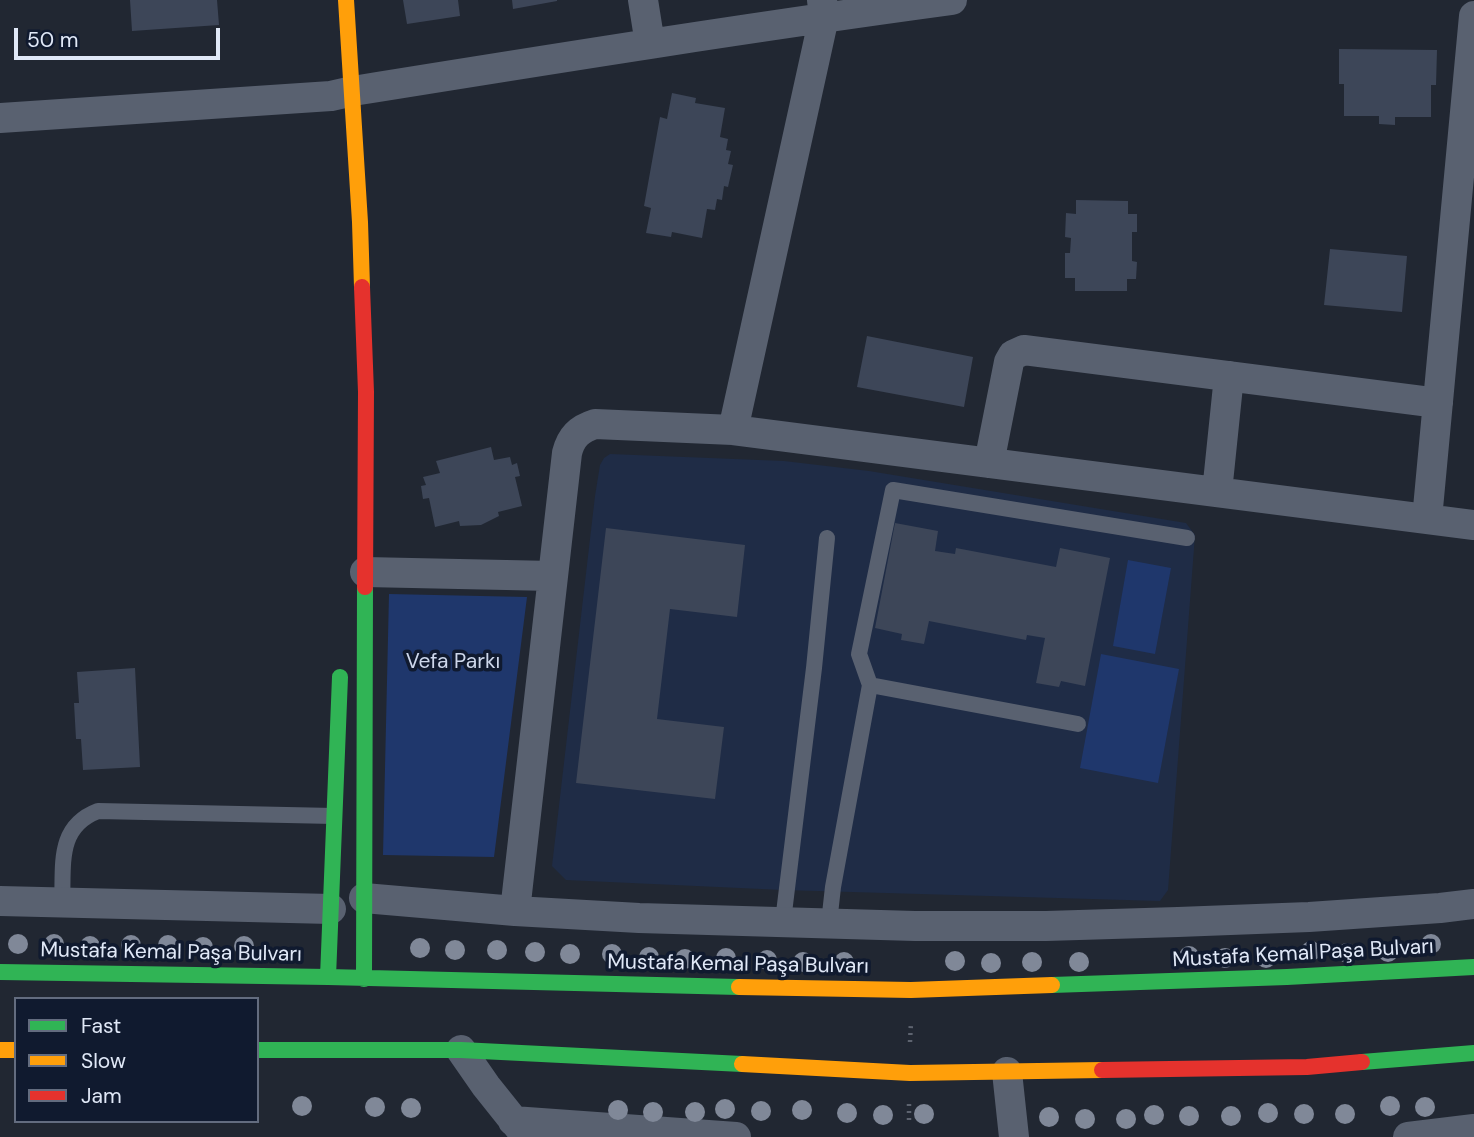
<!DOCTYPE html>
<html>
<head>
<meta charset="utf-8">
<style>
  body { margin:0 }
  #map { position:relative; width:1474px; height:1137px; overflow:hidden; background:#212732; font-family:"DM Sans",sans-serif }
  canvas { display:block }
  .legend { position:absolute; left:14px; top:997px; width:245px; height:126px; box-sizing:border-box; background:#101a2f; border:2px solid #636c7f; margin:0; padding:9px 12px; list-style:none; font-size:21px; color:#e0e8f7 }
  .legend li { display:flex; align-items:center; gap:14px; height:35px }
  .legend b { width:35px; border:2px solid #636c7f }
  .scale { position:absolute; left:14px; top:28px; width:206px; height:32px; box-sizing:border-box; border:4px solid #e0e8f7; border-top:0; padding-left:9px; font-size:21px; line-height:24px; white-space:nowrap; color:#e0e8f7; -webkit-text-stroke:5px #101a2f; paint-order:stroke }
</style>
</head>
<body>
<div id="map">
<canvas width="1474" height="1137"></canvas>
<ul class="legend">
<li><b style="height:9px;background:#30b455"></b>Fast</li>
<li><b style="height:9px;background:#ff9f0a"></b>Slow</li>
<li><b style="height:9px;background:#e5322d"></b>Jam</li>
</ul>
<div class="scale">50 m</div>
</div>
<script>
const ctx = document.querySelector('canvas').getContext('2d');
ctx.lineJoin = 'round';
function paint(path, color) {
  ctx.fillStyle = color;
  ctx.fill(path, 'evenodd');
}
function trace(path, color, width, dash) {
  ctx.strokeStyle = color;
  ctx.lineWidth = width;
  ctx.lineCap = dash ? 'butt' : 'round';
  ctx.setLineDash(dash || []);
  ctx.stroke(path);
}
function label(font, color, halo, rows, align = 'center') {
  ctx.font = font + ' "DM Sans",sans-serif';
  ctx.lineWidth = 7;
  ctx.setLineDash([]);
  ctx.textBaseline = 'middle';
  ctx.strokeStyle = halo;
  ctx.fillStyle = color;
  for (const [text, x, y, turn = 0] of rows) {
    ctx.save();
    ctx.translate(x, y);
    ctx.rotate((+turn || 0) * Math.PI / 180);
    ctx.textAlign = isNaN(turn) ? turn : align;
    if (halo) ctx.strokeText(text, 0, 0);
    ctx.fillText(text, 0, 0);
    ctx.restore();
  }
}
paint(new Path2D(`
  M610,454L784,461L869,471L1186,523L1195,535L1168,890L1160,901L783,890L566,880L552,866L595,496L600,465L604,458Z`), '#1f2c46');
paint(new Path2D(`
  M1128,560L1171,568L1155,654L1113,646Z
  M389,594L527,597L494,857L383,855Z
  M1101,654L1179,669L1158,783L1080,768Z`), '#1f376c');
paint(new Path2D(`
  M130,0H217L219,25L132,31Z
  M403,0H458L460,16L407,24Z
  M512,0H557V1L513,9Z
  M1339,49L1437,50L1436,85H1431V117H1395V125L1379,124V116H1344V84H1339Z
  M672,93L696,98L695,103L725,108L720,137L728,139L726,150L731,151L728,164L733,165L728,187L724,186L722,200L717,199L715,210L707,209L702,238L672,232L671,237L646,233L651,208L644,206L660,117L667,119Z
  M1076,200L1128,201V214H1137V232H1132V261L1137,262L1136,279H1127V291H1075V278H1065V253H1070L1071,238L1065,237L1066,213L1076,214Z
  M1330,249L1407,256L1402,312L1324,305Z
  M867,336L973,357L964,407L857,387Z
  M491,447L494,460L510,457L512,465L517,463L520,476L515,477L522,506L498,512L499,516L481,525L460,526L459,521L435,527L429,498L423,499L421,486L426,485L423,477L440,473L436,461Z
  M895,523L938,531L935,551L955,554L956,548L1056,567L1060,548L1110,558L1085,686L1061,681L1059,687L1036,683L1045,638L1027,635L1026,640L929,621L924,644L901,640L902,634L875,628Z
  M606,528L745,545L737,617L670,609L657,719L724,727L715,799L576,783Z
  M135,668L140,767L83,770L81,739H76L74,703H79L77,672Z`), '#3d4658');
trace(new Path2D(`
  M910,1042L911,1022
  M909,1120V1103`), '#5d636f', 4.5, [2, 5]);
trace(new Path2D(`
  M870,685L1078,724
  M62,903C64,866 56,827 98,811L334,816
  M783,921L814,668L827,538
  M829,923L833,887L870,685L859,654L893,490L1187,538`), '#596170', 16);
trace(new Path2D(`
  M643,0L650,44
  M0,118L331,96L353,91C552,59 752,27 952,0
  M733,430L824,17L822,0
  M989,463L1009,362L1013,355L1024,350L1438,403
  M1217,492L1229,376
  M1427,519L1474,16
  M365,572L553,576
  M364,898L515,911L639,918L915,926H1046L1178,922L1309,917L1440,908L1474,904
  M0,901L331,909
  M515,911L567,453C571,437 579,429 595,424L733,430L1474,525
  M461,1050L486,1086L526,1136
  M1007,1072L1014,1137
  M513,1121L736,1137
  M1408,1137L1474,1129`), '#596170', 30);
trace(new Path2D(`
  M0,972L328,977L739,987
  M328,977L340,677
  M364,979L365,587
  M1052,985L1287,977L1474,967
  M257,1050H461L742,1064
  M1362,1062L1474,1053`), '#30b455', 16);
trace(new Path2D(`
  M346,0L360,222L362,287
  M739,987L911,990L1052,985
  M0,1050H16
  M742,1064L910,1073L1102,1070`), '#ff9f0a', 16);
trace(new Path2D(`
  M362,287L366,392L365,587
  M1102,1070L1307,1067L1362,1062`), '#e5322d', 16);
ctx.fillStyle = '#808898';
for (const [x, y] of [
  [18,944],
  [54,944],
  [1431,944],
  [131,945],
  [168,945],
  [90,946],
  [244,946],
  [203,947],
  [420,948],
  [455,950],
  [497,950],
  [1311,951],
  [535,952],
  [1388,952],
  [1347,953],
  [570,954],
  [612,954],
  [1189,956],
  [649,957],
  [726,958],
  [1225,958],
  [1266,958],
  [685,959],
  [767,960],
  [955,961],
  [803,962],
  [844,962],
  [1032,962],
  [1079,962],
  [991,963],
  [302,1106],
  [1390,1106],
  [375,1107],
  [1425,1107],
  [411,1108],
  [725,1109],
  [618,1110],
  [802,1110],
  [761,1111],
  [653,1112],
  [695,1112],
  [847,1113],
  [1268,1113],
  [924,1114],
  [1304,1114],
  [1345,1114],
  [883,1115],
  [1154,1115],
  [1189,1116],
  [1231,1116],
  [1049,1117],
  [1085,1119],
  [1126,1119]
]) {
  ctx.beginPath();
  ctx.arc(x, y, 10, 0, 2 * Math.PI);
  ctx.fill();
}
label('21px', '#cdd7eb', '#101a2f', [
  ["Vefa Parkı",453,662]
]);
label('21px', '#e0e8f7', '#101a2f', [
  ["Mustafa Kemal Paşa Bulvarı",171,953,1],
  ["Mustafa Kemal Paşa Bulvarı",1303,954,-3],
  ["Mustafa Kemal Paşa Bulvarı",738,965,1]
]);
</script>
</body>
</html>
